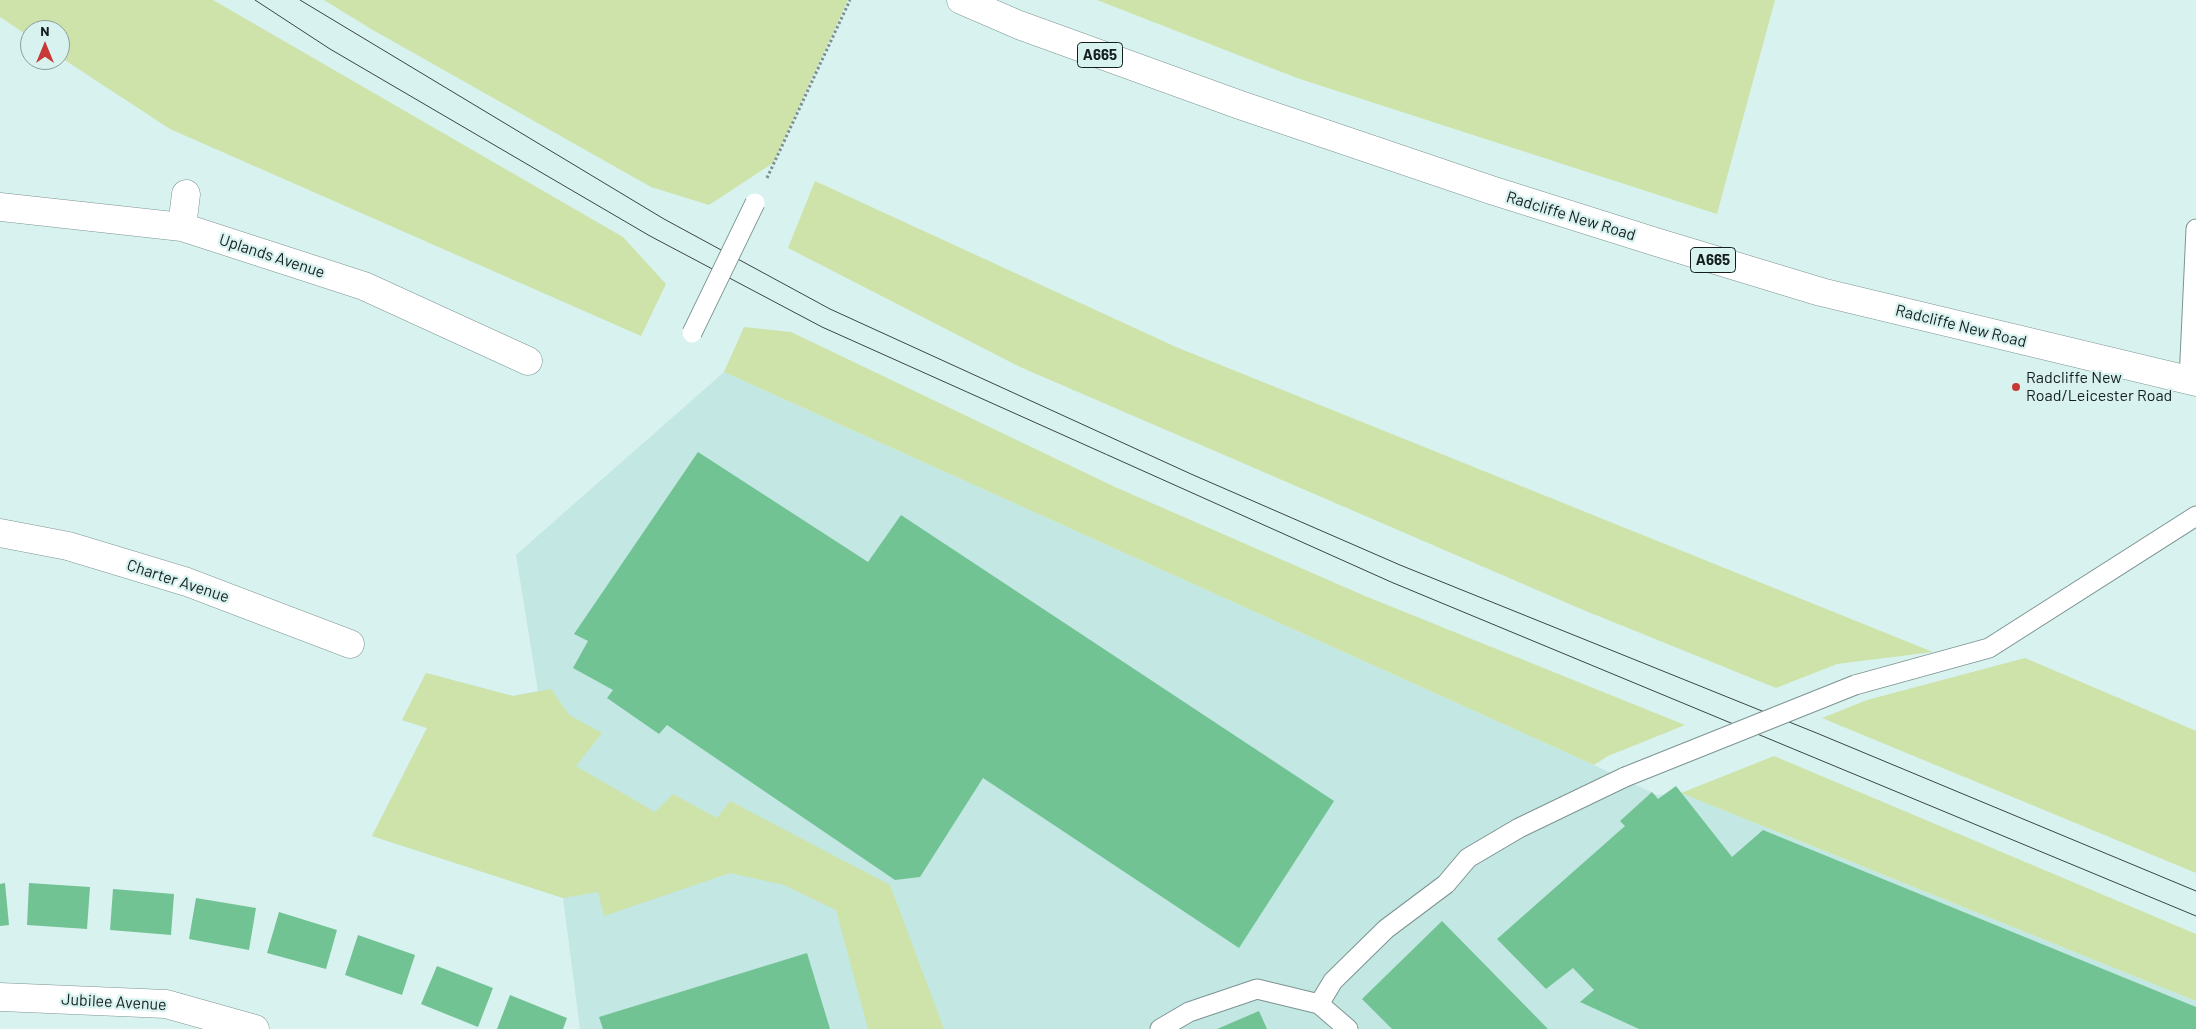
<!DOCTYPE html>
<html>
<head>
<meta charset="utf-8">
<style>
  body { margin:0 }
  #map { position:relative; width:2196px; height:1029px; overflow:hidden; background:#d8f2f0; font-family:Barlow,sans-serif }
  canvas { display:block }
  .north { position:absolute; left:20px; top:20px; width:50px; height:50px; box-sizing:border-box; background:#d8f2f0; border:1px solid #8a9d9c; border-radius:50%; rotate:0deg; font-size:14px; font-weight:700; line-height:20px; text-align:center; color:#151e1e }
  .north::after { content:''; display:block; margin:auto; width:18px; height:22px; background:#c73936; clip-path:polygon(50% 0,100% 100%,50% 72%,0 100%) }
</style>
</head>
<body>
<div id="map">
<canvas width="2196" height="1029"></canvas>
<div class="north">N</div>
</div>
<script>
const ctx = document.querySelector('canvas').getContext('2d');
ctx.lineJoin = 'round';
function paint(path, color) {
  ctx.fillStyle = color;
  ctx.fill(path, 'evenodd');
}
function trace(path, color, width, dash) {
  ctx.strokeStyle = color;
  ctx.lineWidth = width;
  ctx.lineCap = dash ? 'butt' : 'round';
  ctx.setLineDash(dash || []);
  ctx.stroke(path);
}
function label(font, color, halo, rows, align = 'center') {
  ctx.font = font + ' Barlow,sans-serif';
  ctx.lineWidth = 4.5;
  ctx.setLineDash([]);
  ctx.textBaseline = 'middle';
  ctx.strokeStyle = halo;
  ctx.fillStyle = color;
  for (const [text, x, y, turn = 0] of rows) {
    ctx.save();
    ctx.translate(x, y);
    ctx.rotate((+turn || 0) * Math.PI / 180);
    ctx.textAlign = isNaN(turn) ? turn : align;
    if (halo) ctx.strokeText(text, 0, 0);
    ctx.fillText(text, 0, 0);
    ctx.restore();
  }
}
paint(new Path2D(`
  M724,372L1594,765L1657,795L1681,793L2196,1001V1029H580L563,898L372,836L427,728L402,720L426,673L513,696L538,691L516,555Z`), '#c3e7e3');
paint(new Path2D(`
  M0,0H213L623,237L666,284L641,336L170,129L60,57V30H30V37L0,17Z
  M324,0H848L773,163L709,205L651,187L371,29Z
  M1097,0H1775L1717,214L1297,78Z
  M815,181L1176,347L1933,652L1837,664L1776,688L1581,609L1020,367L788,248Z
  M744,327L791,332L1115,487L1365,596L1685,725L1608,756L1594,765L724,372Z
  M2025,658L2196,731V873L1822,718L1867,700Z
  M426,673L513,696L551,689L569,715L602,733L576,766L655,812L673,794L717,818L730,801L890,885L944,1029H868L836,910L784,885L730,873L604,916L598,892L563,898L372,836L427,728L402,720Z
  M1774,756L2196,934V1001L1681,793Z`), '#cee3aa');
paint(new Path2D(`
  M698,452L868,562L901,515L1334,801L1239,948L983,778L920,877L895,880L667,725L659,734L607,698L613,690L573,668L588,641L574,634Z
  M1676,786L1732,857L1763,830L2196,1007V1029H1639L1580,1002L1594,990L1573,968L1546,989L1497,939L1625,826L1620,821L1652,792L1658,799Z
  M5,883L9,925L0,926V884Z
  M29,883L90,887L87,929L27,925Z
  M113,889L174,894L171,935L110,930Z
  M196,898L256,908L249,950L189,939Z
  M279,912L337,930L326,969L267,953Z
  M1442,921L1548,1029H1392L1362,999Z
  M358,935L415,955L402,995L345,975Z
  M807,953L830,1029H603L599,1017Z
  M437,966L493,988L478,1027L421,1004Z
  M510,995L567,1018L563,1029H497Z
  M1259,1011L1267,1029H1217Z`), '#72c394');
const lane = new Path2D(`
  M2189,381L2196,229
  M1855,685L1989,648L2196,516
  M1319,1004L1333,981L1386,929L1446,884L1468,858L1519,828L1625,777
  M1160,1029L1189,1012L1257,989L1319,1004L1348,1029`);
const street = new Path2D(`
  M0,207L182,227L364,286L528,361
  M182,227L186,194
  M0,533L68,546L187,582L350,644
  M0,997L166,1004L255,1029`);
const primary = new Path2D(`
  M961,0L1019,25L1240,105L1491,190L1656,242L1821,292L2196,382`);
trace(lane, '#7c9492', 21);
trace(street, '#7c9492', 29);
trace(primary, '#7c9492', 29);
trace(new Path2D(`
  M767,178L850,0`), '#7d8f8e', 3, [2.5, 2.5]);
trace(lane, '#fff', 19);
trace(street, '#fff', 28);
trace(primary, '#fff', 28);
trace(new Path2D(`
  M255,0L330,49L650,236L822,327L1391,582L2196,916
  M300,0L664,219L830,309L1191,474L1400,565L1819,734L2196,891`), '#394645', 1);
const laneBridge = new Path2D(`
  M692,333L755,203
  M1625,777L1855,685`);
trace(laneBridge, '#7c9492', 21, []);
trace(laneBridge, '#fff', 19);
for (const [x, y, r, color] of [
  [2016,387,5,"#c73936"]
]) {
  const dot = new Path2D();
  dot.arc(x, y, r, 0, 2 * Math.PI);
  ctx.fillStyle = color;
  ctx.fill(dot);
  trace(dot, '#d8f2f0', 2);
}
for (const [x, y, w] of [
  [1100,55,45],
  [1713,260,45]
]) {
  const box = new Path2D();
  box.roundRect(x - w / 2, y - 12.5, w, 25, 4);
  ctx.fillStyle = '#d8f2f0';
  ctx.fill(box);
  trace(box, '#151e1e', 1);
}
label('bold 15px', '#151e1e', null, [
  ["A665",1100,55],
  ["A665",1713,260]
]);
label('16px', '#151e1e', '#d8f2f0', [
  ["Radcliffe New Road",1571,216,17],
  ["Uplands Avenue",272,256,18],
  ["Radcliffe New Road",1961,326,14],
  ["Charter Avenue",178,581,18],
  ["Jubilee Avenue",114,1002,3]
]);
label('16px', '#151e1e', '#d8f2f0', [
  ["Radcliffe New",2026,378],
  ["Road/Leicester Road",2026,396]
], 'left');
</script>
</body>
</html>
